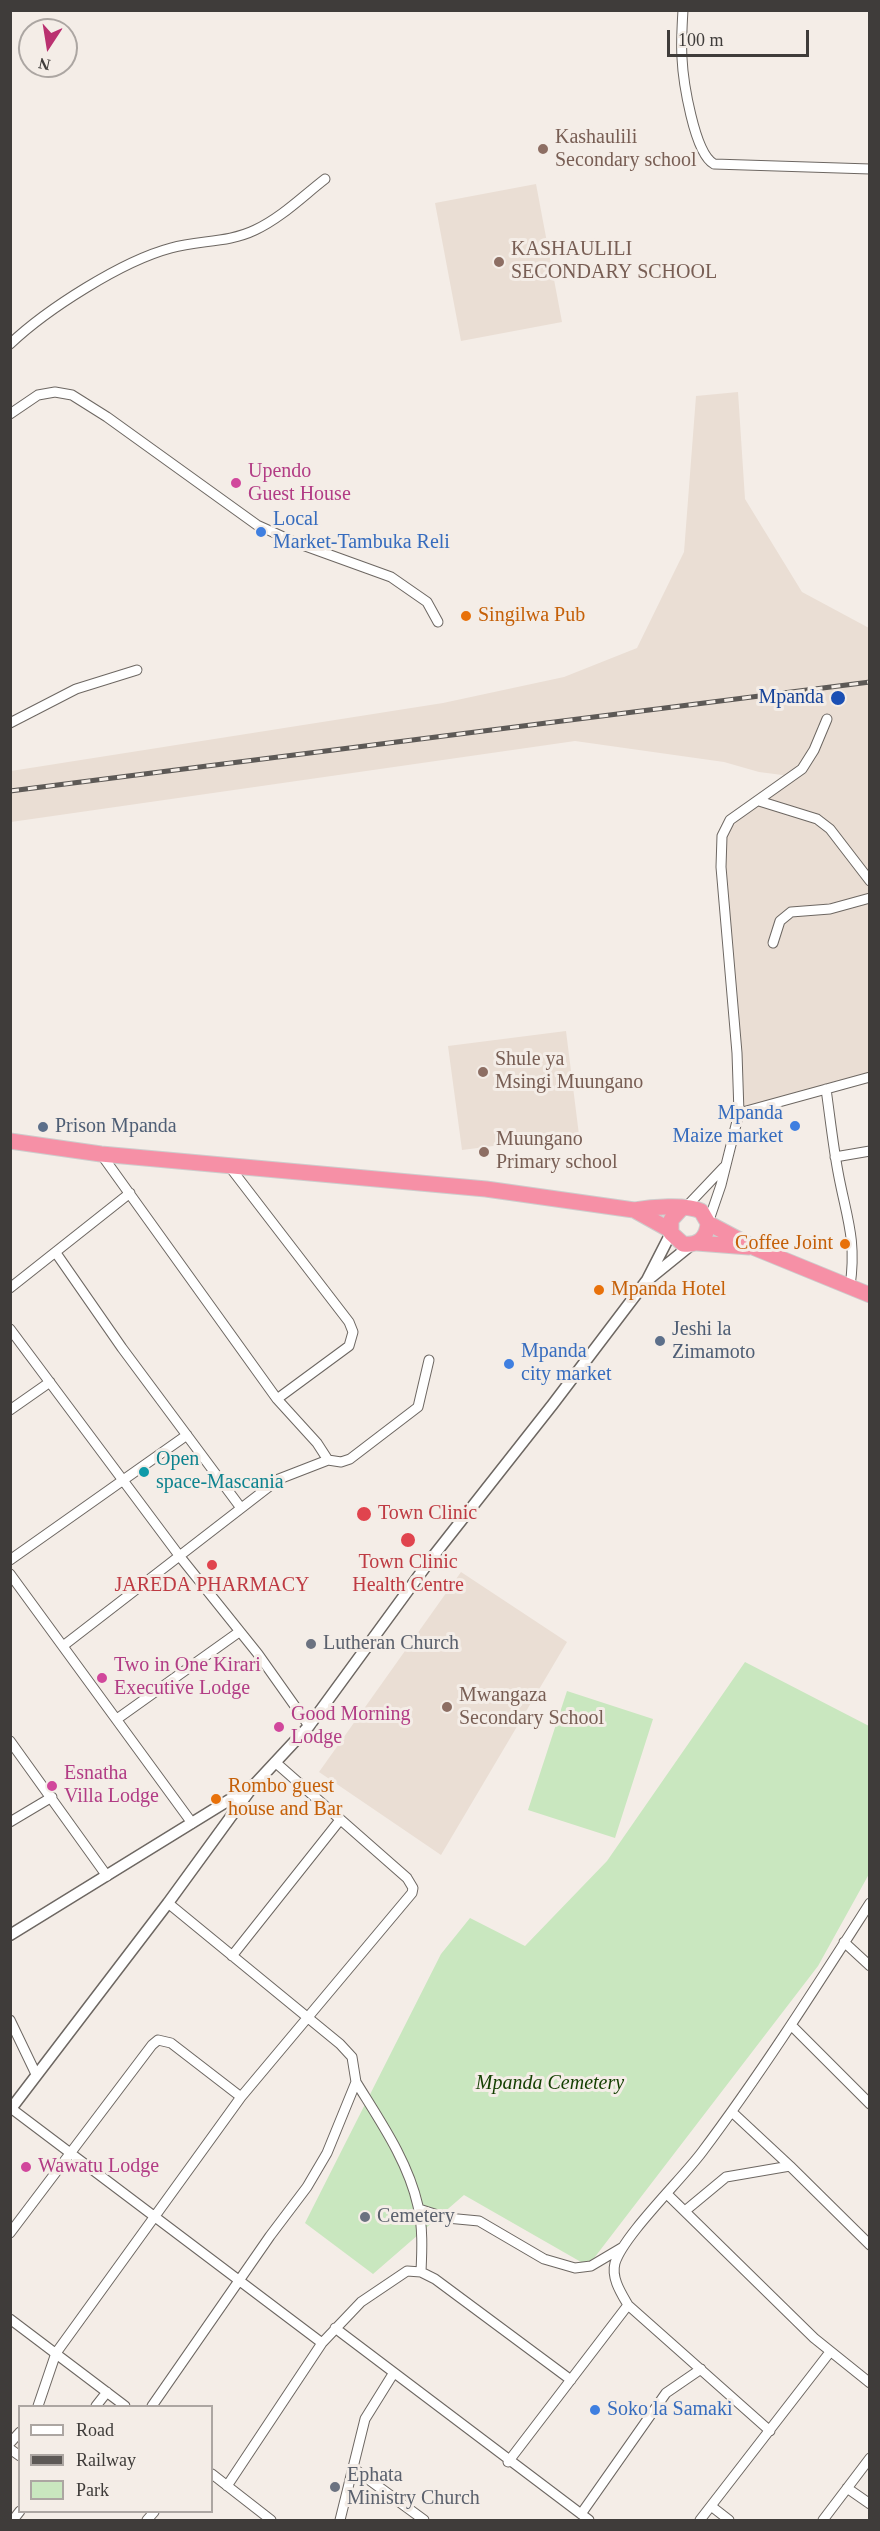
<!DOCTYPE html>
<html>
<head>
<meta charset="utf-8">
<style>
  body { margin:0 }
  #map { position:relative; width:880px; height:2531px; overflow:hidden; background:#f4ede7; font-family:"Times New Roman",serif }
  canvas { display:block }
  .frame { position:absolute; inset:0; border:12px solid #3f3c3a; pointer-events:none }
  .legend { position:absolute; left:18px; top:2405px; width:195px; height:108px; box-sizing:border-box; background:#f4ede7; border:2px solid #aca6a2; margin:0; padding:8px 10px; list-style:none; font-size:18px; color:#3f3c3a }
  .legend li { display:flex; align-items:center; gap:12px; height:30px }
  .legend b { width:30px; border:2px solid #aca6a2 }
  .north { position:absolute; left:18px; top:18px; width:60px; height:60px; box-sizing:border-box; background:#f4ede7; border:2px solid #aca6a2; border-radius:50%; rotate:192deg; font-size:16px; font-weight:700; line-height:24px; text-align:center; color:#3f3c3a }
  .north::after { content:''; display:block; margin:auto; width:21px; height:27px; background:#ba3170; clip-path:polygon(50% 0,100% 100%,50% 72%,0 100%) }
  .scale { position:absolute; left:667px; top:30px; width:142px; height:27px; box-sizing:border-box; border:3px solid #3f3c3a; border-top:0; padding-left:8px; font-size:18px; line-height:21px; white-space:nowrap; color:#3f3c3a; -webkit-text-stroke:4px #f4ede7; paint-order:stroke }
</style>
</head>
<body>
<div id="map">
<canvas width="880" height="2531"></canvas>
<div class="frame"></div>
<ul class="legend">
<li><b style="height:8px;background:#fff"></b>Road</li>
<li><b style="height:8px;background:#5d5956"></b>Railway</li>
<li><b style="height:16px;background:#c9e7bf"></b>Park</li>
</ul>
<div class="north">N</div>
<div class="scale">100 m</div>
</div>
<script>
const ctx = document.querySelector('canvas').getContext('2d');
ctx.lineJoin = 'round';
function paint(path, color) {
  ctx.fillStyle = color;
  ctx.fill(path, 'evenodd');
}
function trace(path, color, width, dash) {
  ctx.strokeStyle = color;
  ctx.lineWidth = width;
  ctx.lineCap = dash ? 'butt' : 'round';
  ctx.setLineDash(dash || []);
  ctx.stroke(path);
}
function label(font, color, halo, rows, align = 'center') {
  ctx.font = font + ' "Times New Roman",serif';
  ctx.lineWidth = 6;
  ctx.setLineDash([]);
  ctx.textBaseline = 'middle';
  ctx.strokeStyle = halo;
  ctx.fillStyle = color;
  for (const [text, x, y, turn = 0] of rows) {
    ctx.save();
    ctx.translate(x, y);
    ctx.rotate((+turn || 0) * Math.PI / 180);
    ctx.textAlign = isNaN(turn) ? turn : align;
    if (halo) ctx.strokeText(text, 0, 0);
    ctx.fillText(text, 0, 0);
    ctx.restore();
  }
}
paint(new Path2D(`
  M536,184L562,322L461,341L435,203Z
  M738,392L745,499L802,592L869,628V1077L739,1113L722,836L730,820L790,776L759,772L724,762L575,741L11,822V771L443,703L564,677L637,648L684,552L696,396Z
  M566,1031L579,1135L462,1150L448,1046Z
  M461,1572L567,1642L441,1855L319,1772Z`), '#eaded4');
paint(new Path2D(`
  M745,1662L869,1726V1874L818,1966L588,2266L464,2195L373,2274L305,2223L441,1954L470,1918L525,1946L607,1861Z
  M567,1691L653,1719L615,1838L528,1810Z`), '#c9e7bf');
const minor = new Path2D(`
  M683,10C682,26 681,42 682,58C683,80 694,153 714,164L870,169
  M10,344C47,309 122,261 171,248C199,240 228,243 255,230C281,218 303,196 325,179
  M10,414L38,395L55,392L72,395L107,417L257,525L297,543L391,577L427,602L438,622
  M10,723L76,689L137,670
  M759,801L817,819L830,829L870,881
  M773,943L780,921L791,912L830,909L870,898
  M826,1089C830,1117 833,1145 838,1172C846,1216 857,1239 850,1286
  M739,1113L870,1077
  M101,1154L277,1399L317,1443L328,1460
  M835,1157L870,1151
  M229,1166L349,1322L353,1332L349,1346L277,1399
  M686,1207L724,1167
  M708,1223L721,1185L739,1113L737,1053L721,867L722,836L730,820L802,769L814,750L827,719
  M56,1253L122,1348L241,1508
  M10,1288L130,1193
  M10,1329L181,1558L258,1654L309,1726
  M10,1410L50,1382
  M10,1560L187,1435
  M10,1574L192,1823
  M63,1646L279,1479L328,1460L341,1462L350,1459L418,1407L429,1360
  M117,1719L239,1632
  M10,1741L107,1876
  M10,1822L52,1797
  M844,1942L870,1966
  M232,1956L340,1820
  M10,2020L35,2072
  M791,2025L870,2104
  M356,2082C380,2121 408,2161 418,2206C423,2227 422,2250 421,2272
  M12,2109L322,2343
  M732,2112L790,2166L870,2245
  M668,2195L814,2338L870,2383
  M419,2209L447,2218L479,2221L544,2259L575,2268L591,2266L623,2247
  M685,2211L726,2177L790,2166
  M10,2233L152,2045L158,2040L171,2043L241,2097
  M10,2319L125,2406
  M335,2328L589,2520
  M38,2406L56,2353L241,2097L412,1893L413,1888L407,1878L275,1762
  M96,2406L107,2392
  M152,2406L270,2236L307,2187L327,2153L356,2082L352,2057L340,2044L168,1903
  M770,2431L628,2305C621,2293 611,2278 615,2263C623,2236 682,2179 702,2152C762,2072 816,1987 870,1903
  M10,2443L20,2432
  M10,2449L20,2456
  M508,2462L628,2305
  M353,2468L424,2520
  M212,2474L271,2520
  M227,2486L322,2343L361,2302L407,2271L421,2272L435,2279L571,2380
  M847,2488L870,2504
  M711,2506L729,2520
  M581,2514L666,2393L701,2369
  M13,2520L20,2511
  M147,2520L154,2512
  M340,2520L365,2419L393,2374
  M700,2520L830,2352
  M823,2520L870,2458`);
const tertiary = new Path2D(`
  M649,1279L691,1245
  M10,1935L255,1784L309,1726L431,1559L553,1404L647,1280L671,1233
  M10,2110L168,1903L251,1789`);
const trunk = new Path2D(`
  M10,1141L101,1154L486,1189L634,1210C651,1207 686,1204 701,1211L708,1223C707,1238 698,1246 683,1244L671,1233V1220L681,1209
  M634,1210L670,1230
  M708,1223L755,1248L870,1295
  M697,1243L749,1247`);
trace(minor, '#6d6762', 11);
trace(tertiary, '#6d6762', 13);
trace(trunk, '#cdcccc', 17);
trace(minor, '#fff', 9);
trace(tertiary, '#fff', 10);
trace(trunk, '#f690a6', 15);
const rail = new Path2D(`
  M10,791L870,682`);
trace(rail, '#5d5956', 5);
trace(rail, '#f4ede7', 3, [9]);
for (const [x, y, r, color] of [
  [543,149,6,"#8d6e63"],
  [499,262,6,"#8d6e63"],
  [236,483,6,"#d1479c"],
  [261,532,6,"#3f7fe0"],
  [466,616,6,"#e8710a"],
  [838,698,8,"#1a4fb4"],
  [483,1072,6,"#8d6e63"],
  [795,1126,6,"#3f7fe0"],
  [43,1127,6,"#5c6f8a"],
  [484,1152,6,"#8d6e63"],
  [845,1244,6,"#e8710a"],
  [599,1290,6,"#e8710a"],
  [660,1341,6,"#5c6f8a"],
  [509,1364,6,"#3f7fe0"],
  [144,1472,6,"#0f9aa8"],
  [364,1514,8,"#e0444e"],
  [408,1540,8,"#e0444e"],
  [212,1565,6,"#e0444e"],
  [311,1644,6,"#6b7280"],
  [102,1678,6,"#d1479c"],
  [447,1707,6,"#8d6e63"],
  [279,1727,6,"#d1479c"],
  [52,1786,6,"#d1479c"],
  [216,1799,6,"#e8710a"],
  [26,2167,6,"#d1479c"],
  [365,2217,6,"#6b7280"],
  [595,2410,6,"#3f7fe0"],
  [335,2487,6,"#6b7280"]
]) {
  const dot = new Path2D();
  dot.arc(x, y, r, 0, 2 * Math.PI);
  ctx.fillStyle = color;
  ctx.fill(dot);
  trace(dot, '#f4ede7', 2);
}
label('20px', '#785e54', '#f4ede7', [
  ["Kashaulili",555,138],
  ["Secondary school",555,161],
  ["KASHAULILI",511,250],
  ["SECONDARY SCHOOL",511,273],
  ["Shule ya",495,1060],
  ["Msingi Muungano",495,1083],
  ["Muungano",496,1140],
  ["Primary school",496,1163],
  ["Mwangaza",459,1696],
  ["Secondary School",459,1719]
], 'left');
label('20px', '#b23c85', '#f4ede7', [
  ["Upendo",248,472],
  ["Guest House",248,495],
  ["Two in One Kirari",114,1666],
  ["Executive Lodge",114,1689],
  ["Good Morning",291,1715],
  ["Lodge",291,1738],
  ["Esnatha",64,1774],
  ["Villa Lodge",64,1797],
  ["Wawatu Lodge",38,2167]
], 'left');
label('20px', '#366cbe', '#f4ede7', [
  ["Local",273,520],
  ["Market-Tambuka Reli",273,543],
  ["Mpanda",783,1114,"right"],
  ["Maize market",783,1137,"right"],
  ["Mpanda",521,1352],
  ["city market",521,1375],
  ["Soko la Samaki",607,2410]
], 'left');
label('20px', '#c56008', '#f4ede7', [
  ["Singilwa Pub",478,616],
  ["Coffee Joint",833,1244,"right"],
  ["Mpanda Hotel",611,1290],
  ["Rombo guest",228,1787],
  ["house and Bar",228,1810]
], 'left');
label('20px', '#164399', '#f4ede7', [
  ["Mpanda",824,698]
], 'right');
label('20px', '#4e5e75', '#f4ede7', [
  ["Prison Mpanda",55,1127],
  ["Jeshi la",672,1330],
  ["Zimamoto",672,1353]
], 'left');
label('20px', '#0d838f', '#f4ede7', [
  ["Open",156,1460],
  ["space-Mascania",156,1483]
], 'left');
label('20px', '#be3a42', '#f4ede7', [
  ["Town Clinic",378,1514,"left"],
  ["Town Clinic",408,1563],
  ["Health Centre",408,1586],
  ["JAREDA PHARMACY",212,1586]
]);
label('20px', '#5b616d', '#f4ede7', [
  ["Lutheran Church",323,1644],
  ["Cemetery",377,2217],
  ["Ephata",347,2476],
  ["Ministry Church",347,2499]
], 'left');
label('italic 20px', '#133f00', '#f4ede7', [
  ["Mpanda Cemetery",550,2084]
]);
</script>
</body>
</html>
